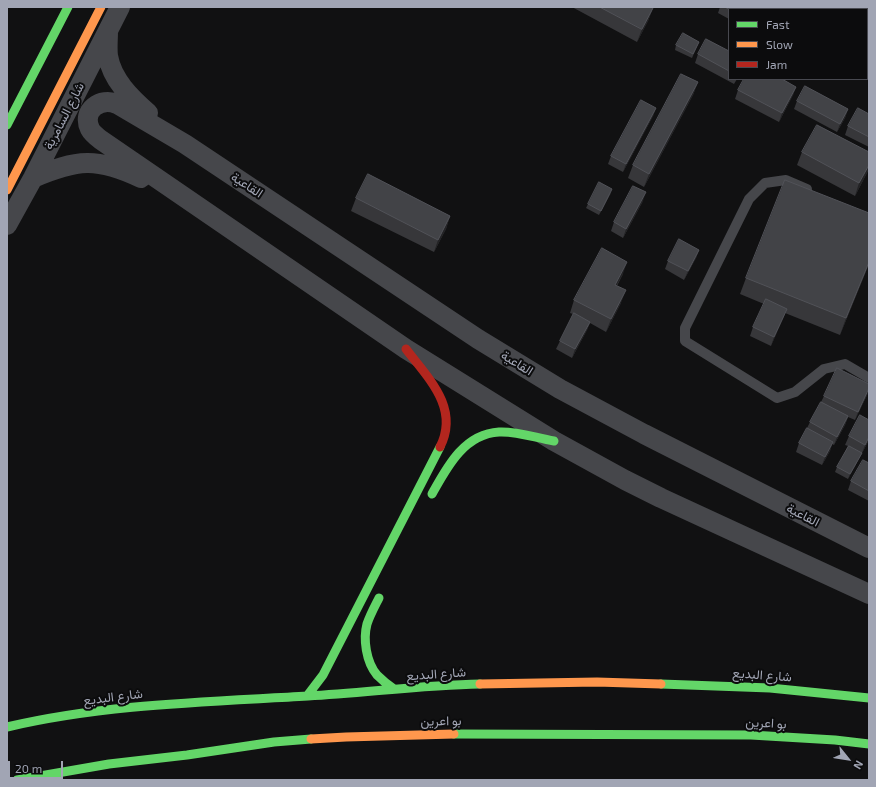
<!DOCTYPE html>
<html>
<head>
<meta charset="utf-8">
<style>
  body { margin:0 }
  #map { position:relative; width:876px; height:787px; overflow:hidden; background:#111112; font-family:"Exo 2",sans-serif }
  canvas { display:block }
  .frame { position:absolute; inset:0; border:8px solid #a1a5b4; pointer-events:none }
  .legend { position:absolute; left:728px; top:8px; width:140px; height:72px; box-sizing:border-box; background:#0c0c0d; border:1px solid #484950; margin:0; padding:5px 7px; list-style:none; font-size:12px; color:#a1a5b4 }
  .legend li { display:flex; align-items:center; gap:8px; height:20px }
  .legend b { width:20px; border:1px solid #484950 }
  .north { position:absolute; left:828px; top:739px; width:40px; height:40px; -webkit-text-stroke:3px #0c0c0d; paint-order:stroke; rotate:120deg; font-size:11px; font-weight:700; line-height:16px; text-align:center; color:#a1a5b4 }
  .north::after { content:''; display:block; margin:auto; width:14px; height:18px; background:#a1a5b4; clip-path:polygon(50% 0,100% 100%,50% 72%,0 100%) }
  .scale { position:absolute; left:8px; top:761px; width:55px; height:18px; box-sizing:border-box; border:2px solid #a1a5b4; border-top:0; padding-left:5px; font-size:12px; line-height:14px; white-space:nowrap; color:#a1a5b4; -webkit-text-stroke:3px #0c0c0d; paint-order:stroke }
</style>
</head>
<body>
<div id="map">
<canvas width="876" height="787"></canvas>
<div class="frame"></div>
<ul class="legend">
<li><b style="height:5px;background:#63d668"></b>Fast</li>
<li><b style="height:5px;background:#ff974d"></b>Slow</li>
<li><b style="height:5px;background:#b3261e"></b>Jam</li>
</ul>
<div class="north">N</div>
<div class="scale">20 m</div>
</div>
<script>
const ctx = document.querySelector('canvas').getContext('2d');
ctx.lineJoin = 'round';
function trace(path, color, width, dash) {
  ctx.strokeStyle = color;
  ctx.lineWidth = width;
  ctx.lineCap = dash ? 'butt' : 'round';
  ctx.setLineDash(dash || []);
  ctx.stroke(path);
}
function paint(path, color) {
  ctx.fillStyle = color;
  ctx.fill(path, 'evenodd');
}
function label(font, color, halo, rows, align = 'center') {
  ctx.font = font + ' "Exo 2",Vazirmatn,sans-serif';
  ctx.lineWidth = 4;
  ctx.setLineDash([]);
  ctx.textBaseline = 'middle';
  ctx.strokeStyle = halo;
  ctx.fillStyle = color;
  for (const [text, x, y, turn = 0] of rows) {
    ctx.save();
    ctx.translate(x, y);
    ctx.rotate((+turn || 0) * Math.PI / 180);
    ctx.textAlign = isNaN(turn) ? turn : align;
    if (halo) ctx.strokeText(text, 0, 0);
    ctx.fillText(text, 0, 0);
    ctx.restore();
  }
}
trace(new Path2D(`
  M807,189L786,180L765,183L749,199L685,328V341L777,398L795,392L824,369L845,364L869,378`), '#46474b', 10);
trace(new Path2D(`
  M829,7L834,9
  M867,21L869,22
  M108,31C108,39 107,48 108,56C112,80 131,98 148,113
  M33,178C77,159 97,157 141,178
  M7,225L33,178L120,7
  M869,548L644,434L560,389L478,339L185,144L117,104C101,97 81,110 90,129C92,133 97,137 101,140L406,349L554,441L625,480L661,498L869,594`), '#46474b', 20);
trace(new Path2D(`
  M7,125L68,7
  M432,494C447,467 464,434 499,432C517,431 536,438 554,441
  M379,598C375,606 370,615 367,624C363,639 366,662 377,675C382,680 388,685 394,689
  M661,684L770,688L869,698
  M307,696L323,675L440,447
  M7,727C105,704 207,702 308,696C365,693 422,685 480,684
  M454,734L751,735L835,740L869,744
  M17,780L109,764L187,755L274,742L311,739`), '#63d668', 9);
trace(new Path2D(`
  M7,190L101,7
  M480,684L597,682L661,684
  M311,739L346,737L454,734`), '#ff974d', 9);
trace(new Path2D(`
  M406,349C428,378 460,408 440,447`), '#b3261e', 9);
paint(new Path2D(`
  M572,7H651L653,8L648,21L637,42Z
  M720,7H759L729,9V19L718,13Z
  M699,42L692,58L675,50L676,45Z
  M729,51V79H737L734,84L695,63L698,54Z
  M698,82L693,95L644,187L628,178L633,165Z
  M796,87L793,95L779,122L735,99L738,90Z
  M797,101L848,109L845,118L837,132L794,109Z
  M656,108L653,116L623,172L608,164L611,156Z
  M869,114V147L845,135L848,126Z
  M802,152L869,169L855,196L797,165Z
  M611,193L599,215L586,208L588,204Z
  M356,198L450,216L446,229L434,252L351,211Z
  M643,201L623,238L611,231L614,222Z
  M699,250L696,258L684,280L665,269L668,261Z
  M869,264L840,335L785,313L771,346L750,336L753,327L764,304L740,294L746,278Z
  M623,274L617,286L621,303L606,332L590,323L587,330L572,358L556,349L560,341L573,314L570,313L574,300Z
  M868,393L855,420L848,417L845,425L834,445L832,444L830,451L822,465L796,452L799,443L807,428L810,422L821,402L824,396Z
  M869,420V440L848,479L835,472L837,467L848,446L845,445L849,436Z
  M869,462V501L848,490L851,481Z`), '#37373a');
paint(new Path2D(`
  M653,8L648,21L637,42L642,29Z
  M698,82L693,95L644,187L649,174Z
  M796,87L793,95L779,122L782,113Z
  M656,108L653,116L623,172L626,164Z
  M848,109L845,118L837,132L840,124Z
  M869,165V169L855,196L859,183Z
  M612,189L611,193L599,215Z
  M646,192L643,201L623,238L626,229Z
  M450,216L446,229L434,252L438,240Z
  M699,250L696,258L684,280L688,271Z
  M627,262L623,274L610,297L615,285Z
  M869,262V264L840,335L846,318Z
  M626,290L621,303L606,332L611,319Z
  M787,309L784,317L771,346L774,337Z
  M590,322L587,330L572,358L575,349Z
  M869,388L868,393L855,420L858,412Z
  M848,416L845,425L834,445L837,437Z
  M869,437V440L862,453L865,445Z
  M833,442L830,451L822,465L825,457Z
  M862,453L860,457L848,479L850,474Z`), '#232325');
const building = new Path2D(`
  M600,7H651L653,8L642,29Z
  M725,7H757L756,9H729Z
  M683,33L699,42L693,54L676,45Z
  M706,39L729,51V71L698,54Z
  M681,74L698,82L649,174L633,165Z
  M744,79H782L796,87L782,113L738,90Z
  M805,86L848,109L840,124L797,101Z
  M641,100L656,108L626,164L611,156Z
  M858,108L869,114V137L848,126Z
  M817,125L869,152V165L859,183L802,152Z
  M368,174L450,216L438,240L356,198Z
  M785,180L869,213V262L846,318L746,278Z
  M599,182L612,189L601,211L588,204Z
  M633,186L646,192L626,229L614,222Z
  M679,239L699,250L688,271L668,261Z
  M602,248L627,262L615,285L626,290L611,319L574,300Z
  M766,299L787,309L774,337L753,327Z
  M574,313L590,322L575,349L560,341Z
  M837,368L869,384V388L858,412L824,396Z
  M821,402L848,416L837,437L810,422Z
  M860,415L869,420V437L865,445L849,436Z
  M807,428L833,442L825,457L799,443Z
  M849,446L862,453L850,474L837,467Z
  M863,460L869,463V491L851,481Z`);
paint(building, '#424347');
trace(building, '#515258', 1);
label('13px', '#a1a5b4', '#0c0c0d', [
  ["شارع السامرية",64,116,-63],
  ["القاعية",247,185,33],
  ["القاعية",517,363,32],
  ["القاعية",803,515,27],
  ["شارع البديع",436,674,-4],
  ["شارع البديع",762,675,4],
  ["شارع البديع",113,697,-7],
  ["بو اعرين",441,721,-1],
  ["بو اعرين",766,723,3]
]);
</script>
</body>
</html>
